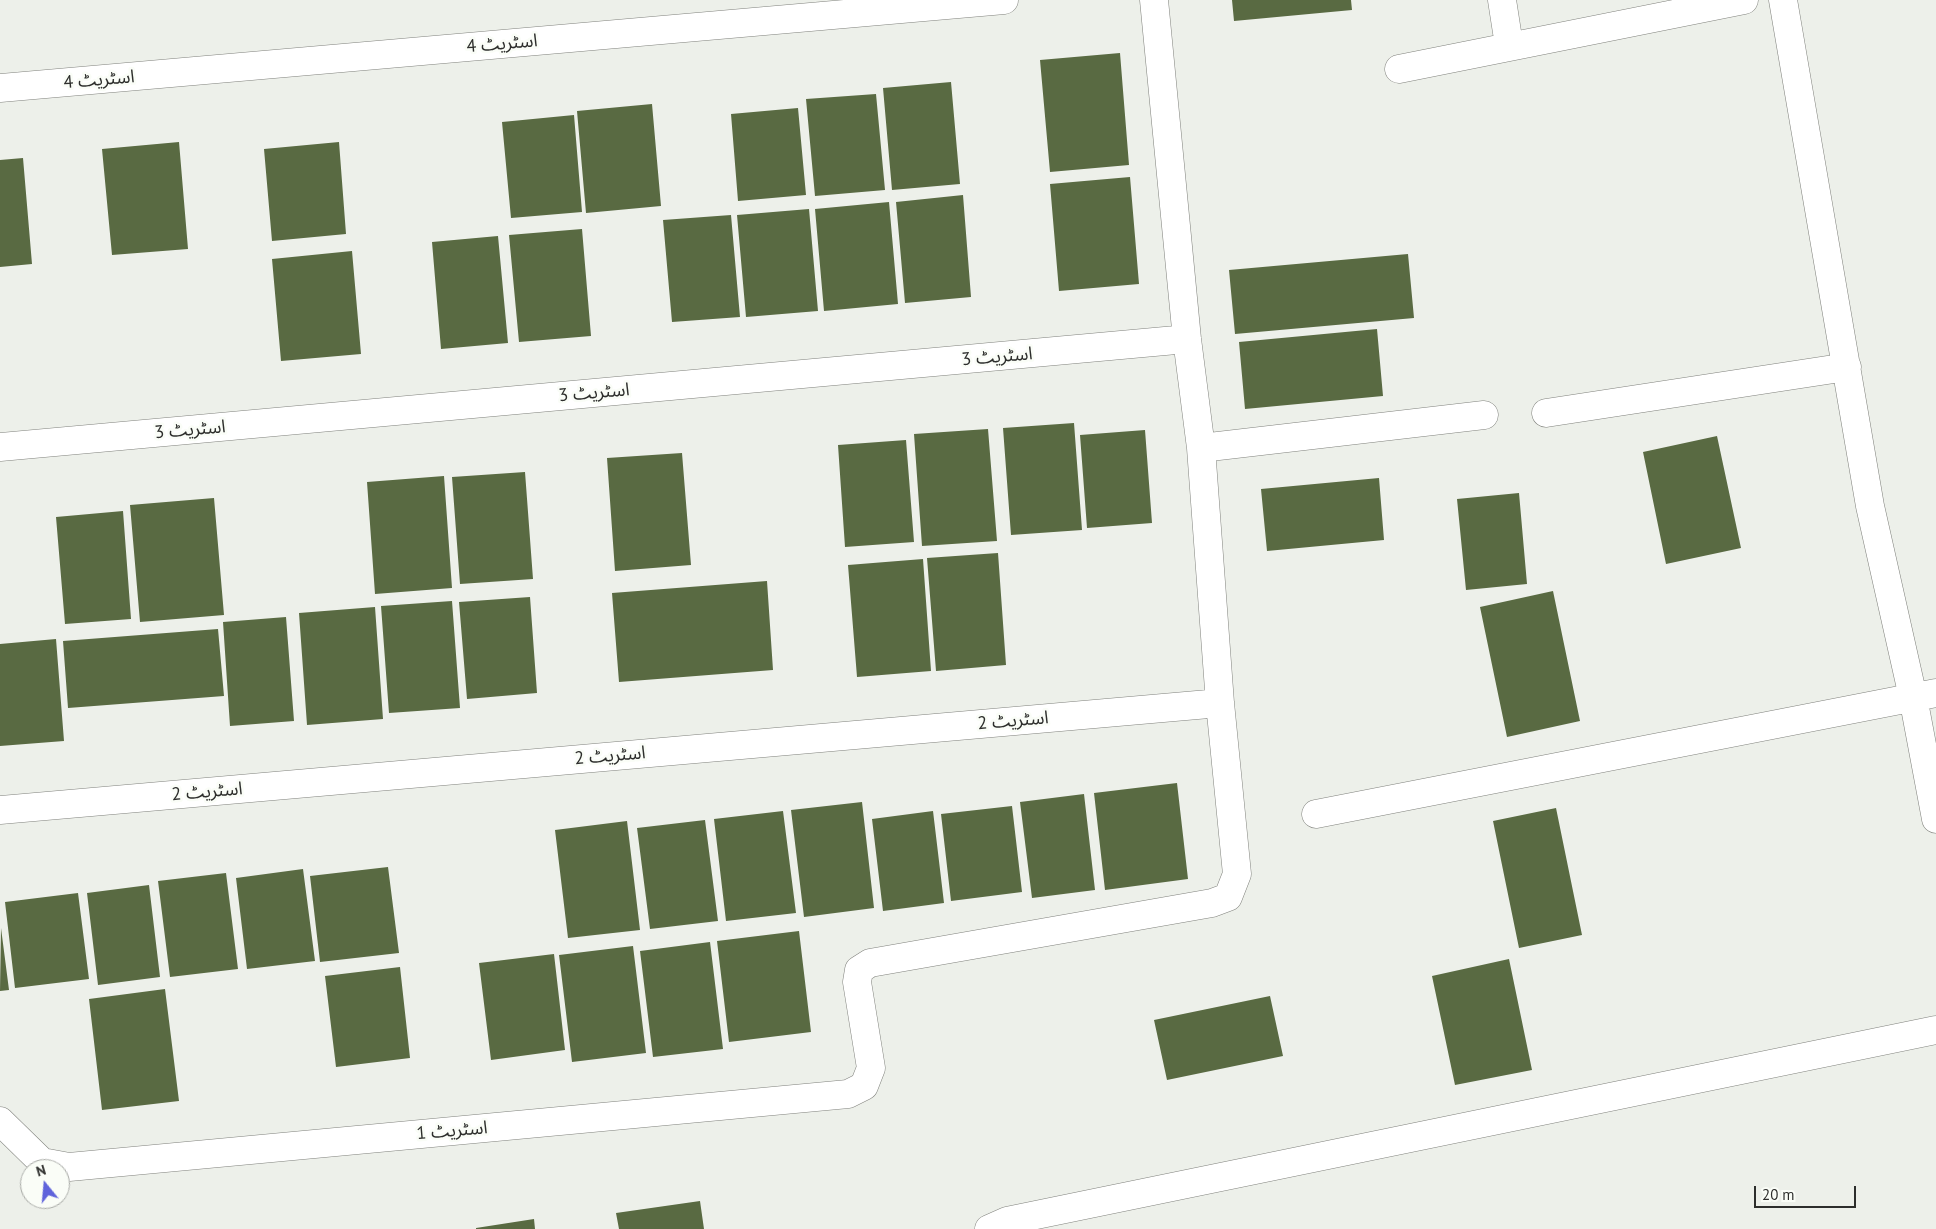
<!DOCTYPE html>
<html>
<head>
<meta charset="utf-8">
<style>
  body { margin:0 }
  #map { position:relative; width:1936px; height:1229px; overflow:hidden; background:#edf0ea; font-family:"PT Sans",sans-serif }
  canvas { display:block }
  .north { position:absolute; left:20px; top:1159px; width:50px; height:50px; box-sizing:border-box; background:#fafdf7; border:1px solid #a8aaa6; border-radius:50%; rotate:343deg; font-size:14px; font-weight:700; line-height:20px; text-align:center; color:#2d2e2c }
  .north::after { content:''; display:block; margin:auto; width:18px; height:22px; background:#5f63db; clip-path:polygon(50% 0,100% 100%,50% 72%,0 100%) }
  .scale { position:absolute; left:1754px; top:1186px; width:102px; height:22px; box-sizing:border-box; border:2px solid #2d2e2c; border-top:0; padding-left:6px; font-size:15px; line-height:18px; white-space:nowrap; color:#2d2e2c; -webkit-text-stroke:4px #fafdf7; paint-order:stroke }
</style>
</head>
<body>
<div id="map">
<canvas width="1936" height="1229"></canvas>
<div class="north">N</div>
<div class="scale">20 m</div>
</div>
<script>
const ctx = document.querySelector('canvas').getContext('2d');
ctx.lineJoin = 'round';
function paint(path, color) {
  ctx.fillStyle = color;
  ctx.fill(path, 'evenodd');
}
function trace(path, color, width, dash) {
  ctx.strokeStyle = color;
  ctx.lineWidth = width;
  ctx.lineCap = dash ? 'butt' : 'round';
  ctx.setLineDash(dash || []);
  ctx.stroke(path);
}
function label(font, color, halo, rows, align = 'center') {
  ctx.font = font + ' "PT Sans","Noto Sans Arabic",sans-serif';
  ctx.lineWidth = 5;
  ctx.setLineDash([]);
  ctx.textBaseline = 'middle';
  ctx.strokeStyle = halo;
  ctx.fillStyle = color;
  for (const [text, x, y, turn = 0] of rows) {
    ctx.save();
    ctx.translate(x, y);
    ctx.rotate((+turn || 0) * Math.PI / 180);
    ctx.textAlign = isNaN(turn) ? turn : align;
    if (halo) ctx.strokeText(text, 0, 0);
    ctx.fillText(text, 0, 0);
    ctx.restore();
  }
}
paint(new Path2D(`
  M1232,0H1351L1352,10L1234,21Z
  M1120,53L1129,165L1050,172L1040,60Z
  M951,82L960,184L892,190L883,88Z
  M876,94L885,190L815,196L806,99Z
  M652,104L661,206L586,213L577,111Z
  M798,108L806,195L738,201L731,114Z
  M574,115L582,212L511,218L502,122Z
  M179,142L188,249L112,255L102,149Z
  M339,142L346,234L272,241L264,149Z
  M23,158L32,264L0,267V160Z
  M1130,177L1139,284L1059,291L1050,184Z
  M963,195L971,297L905,303L896,202Z
  M889,202L898,304L824,311L815,209Z
  M809,209L818,311L746,317L737,215Z
  M731,215L740,317L672,322L663,220Z
  M582,229L591,336L519,342L509,235Z
  M498,236L508,343L441,349L432,242Z
  M352,251L361,354L281,361L272,259Z
  M1408,254L1414,318L1235,334L1229,270Z
  M1377,329L1383,396L1245,409L1239,342Z
  M1074,423L1082,530L1011,535L1003,428Z
  M988,429L997,541L922,546L914,434Z
  M1145,430L1152,523L1087,528L1080,435Z
  M1717,436L1741,548L1666,564L1643,452Z
  M906,440L914,542L845,547L838,445Z
  M682,453L691,565L615,571L607,458Z
  M525,472L533,579L460,584L452,477Z
  M444,476L452,588L375,594L367,482Z
  M1379,478L1384,540L1267,551L1261,489Z
  M1519,493L1527,584L1466,590L1457,499Z
  M214,498L224,615L140,622L130,505Z
  M123,511L131,619L65,624L56,517Z
  M998,553L1006,665L936,671L927,558Z
  M923,559L931,671L857,677L848,565Z
  M767,581L773,670L619,682L612,593Z
  M1553,591L1580,721L1507,737L1480,607Z
  M530,597L537,693L467,699L459,602Z
  M452,601L460,708L389,713L381,606Z
  M375,607L383,719L307,725L299,613Z
  M286,617L294,721L230,726L223,622Z
  M218,629L224,696L68,708L63,641Z
  M56,639L64,741L0,746V644Z
  M1177,783L1188,879L1105,890L1094,793Z
  M1084,794L1095,890L1032,898L1020,802Z
  M862,802L874,908L804,917L791,810Z
  M1012,806L1022,892L951,901L941,814Z
  M1556,808L1582,935L1519,948L1493,821Z
  M783,811L796,913L726,921L714,819Z
  M933,811L944,903L883,911L872,819Z
  M705,820L718,921L650,929L637,828Z
  M627,821L640,930L568,938L555,830Z
  M388,867L399,953L320,962L310,876Z
  M303,869L315,961L247,969L236,878Z
  M226,873L238,969L170,977L158,881Z
  M149,885L160,977L98,985L87,893Z
  M78,893L89,979L15,988L5,902Z
  M1,928L9,990L0,991Z
  M799,931L811,1032L729,1042L717,941Z
  M710,942L723,1049L653,1057L640,951Z
  M633,946L646,1053L572,1062L559,955Z
  M554,954L565,1050L491,1060L479,963Z
  M1509,959L1532,1070L1455,1085L1432,976Z
  M400,967L410,1058L336,1067L325,976Z
  M165,989L179,1101L102,1110L89,999Z
  M1270,996L1283,1056L1167,1080L1154,1020Z
  M700,1201L704,1229H619L616,1213Z
  M534,1219L535,1229H476V1228Z`), '#596a42');
const street = new Path2D(`
  M1502,0L1509,45
  M1783,0L1870,506L1913,697L1936,819
  M1399,69L1744,0
  M0,88L1004,0
  M1546,413L1847,367
  M0,447L1187,339
  M1201,448L1484,415
  M0,810L1220,703
  M1316,814L1936,693
  M0,1121L42,1162L69,1167L848,1094L864,1086L871,1068L857,982L859,970L870,963L1212,903L1228,897L1237,874L1220,703L1201,448L1187,339L1154,0
  M989,1229L1007,1221L1936,1030`);
trace(street, '#80827d', 29);
trace(street, '#fff', 28);
label('18px', '#2d2e2c', '#fafdf7', [
  ["اسٹریٹ 4",502,44,-5],
  ["اسٹریٹ 4",99,80,-5],
  ["اسٹریٹ 3",997,357,-5],
  ["اسٹریٹ 3",594,393,-5],
  ["اسٹریٹ 3",190,430,-5],
  ["اسٹریٹ 2",1013,721,-5],
  ["اسٹریٹ 2",610,756,-5],
  ["اسٹریٹ 2",207,792,-5],
  ["اسٹریٹ 1",452,1131,-5]
]);
</script>
</body>
</html>
